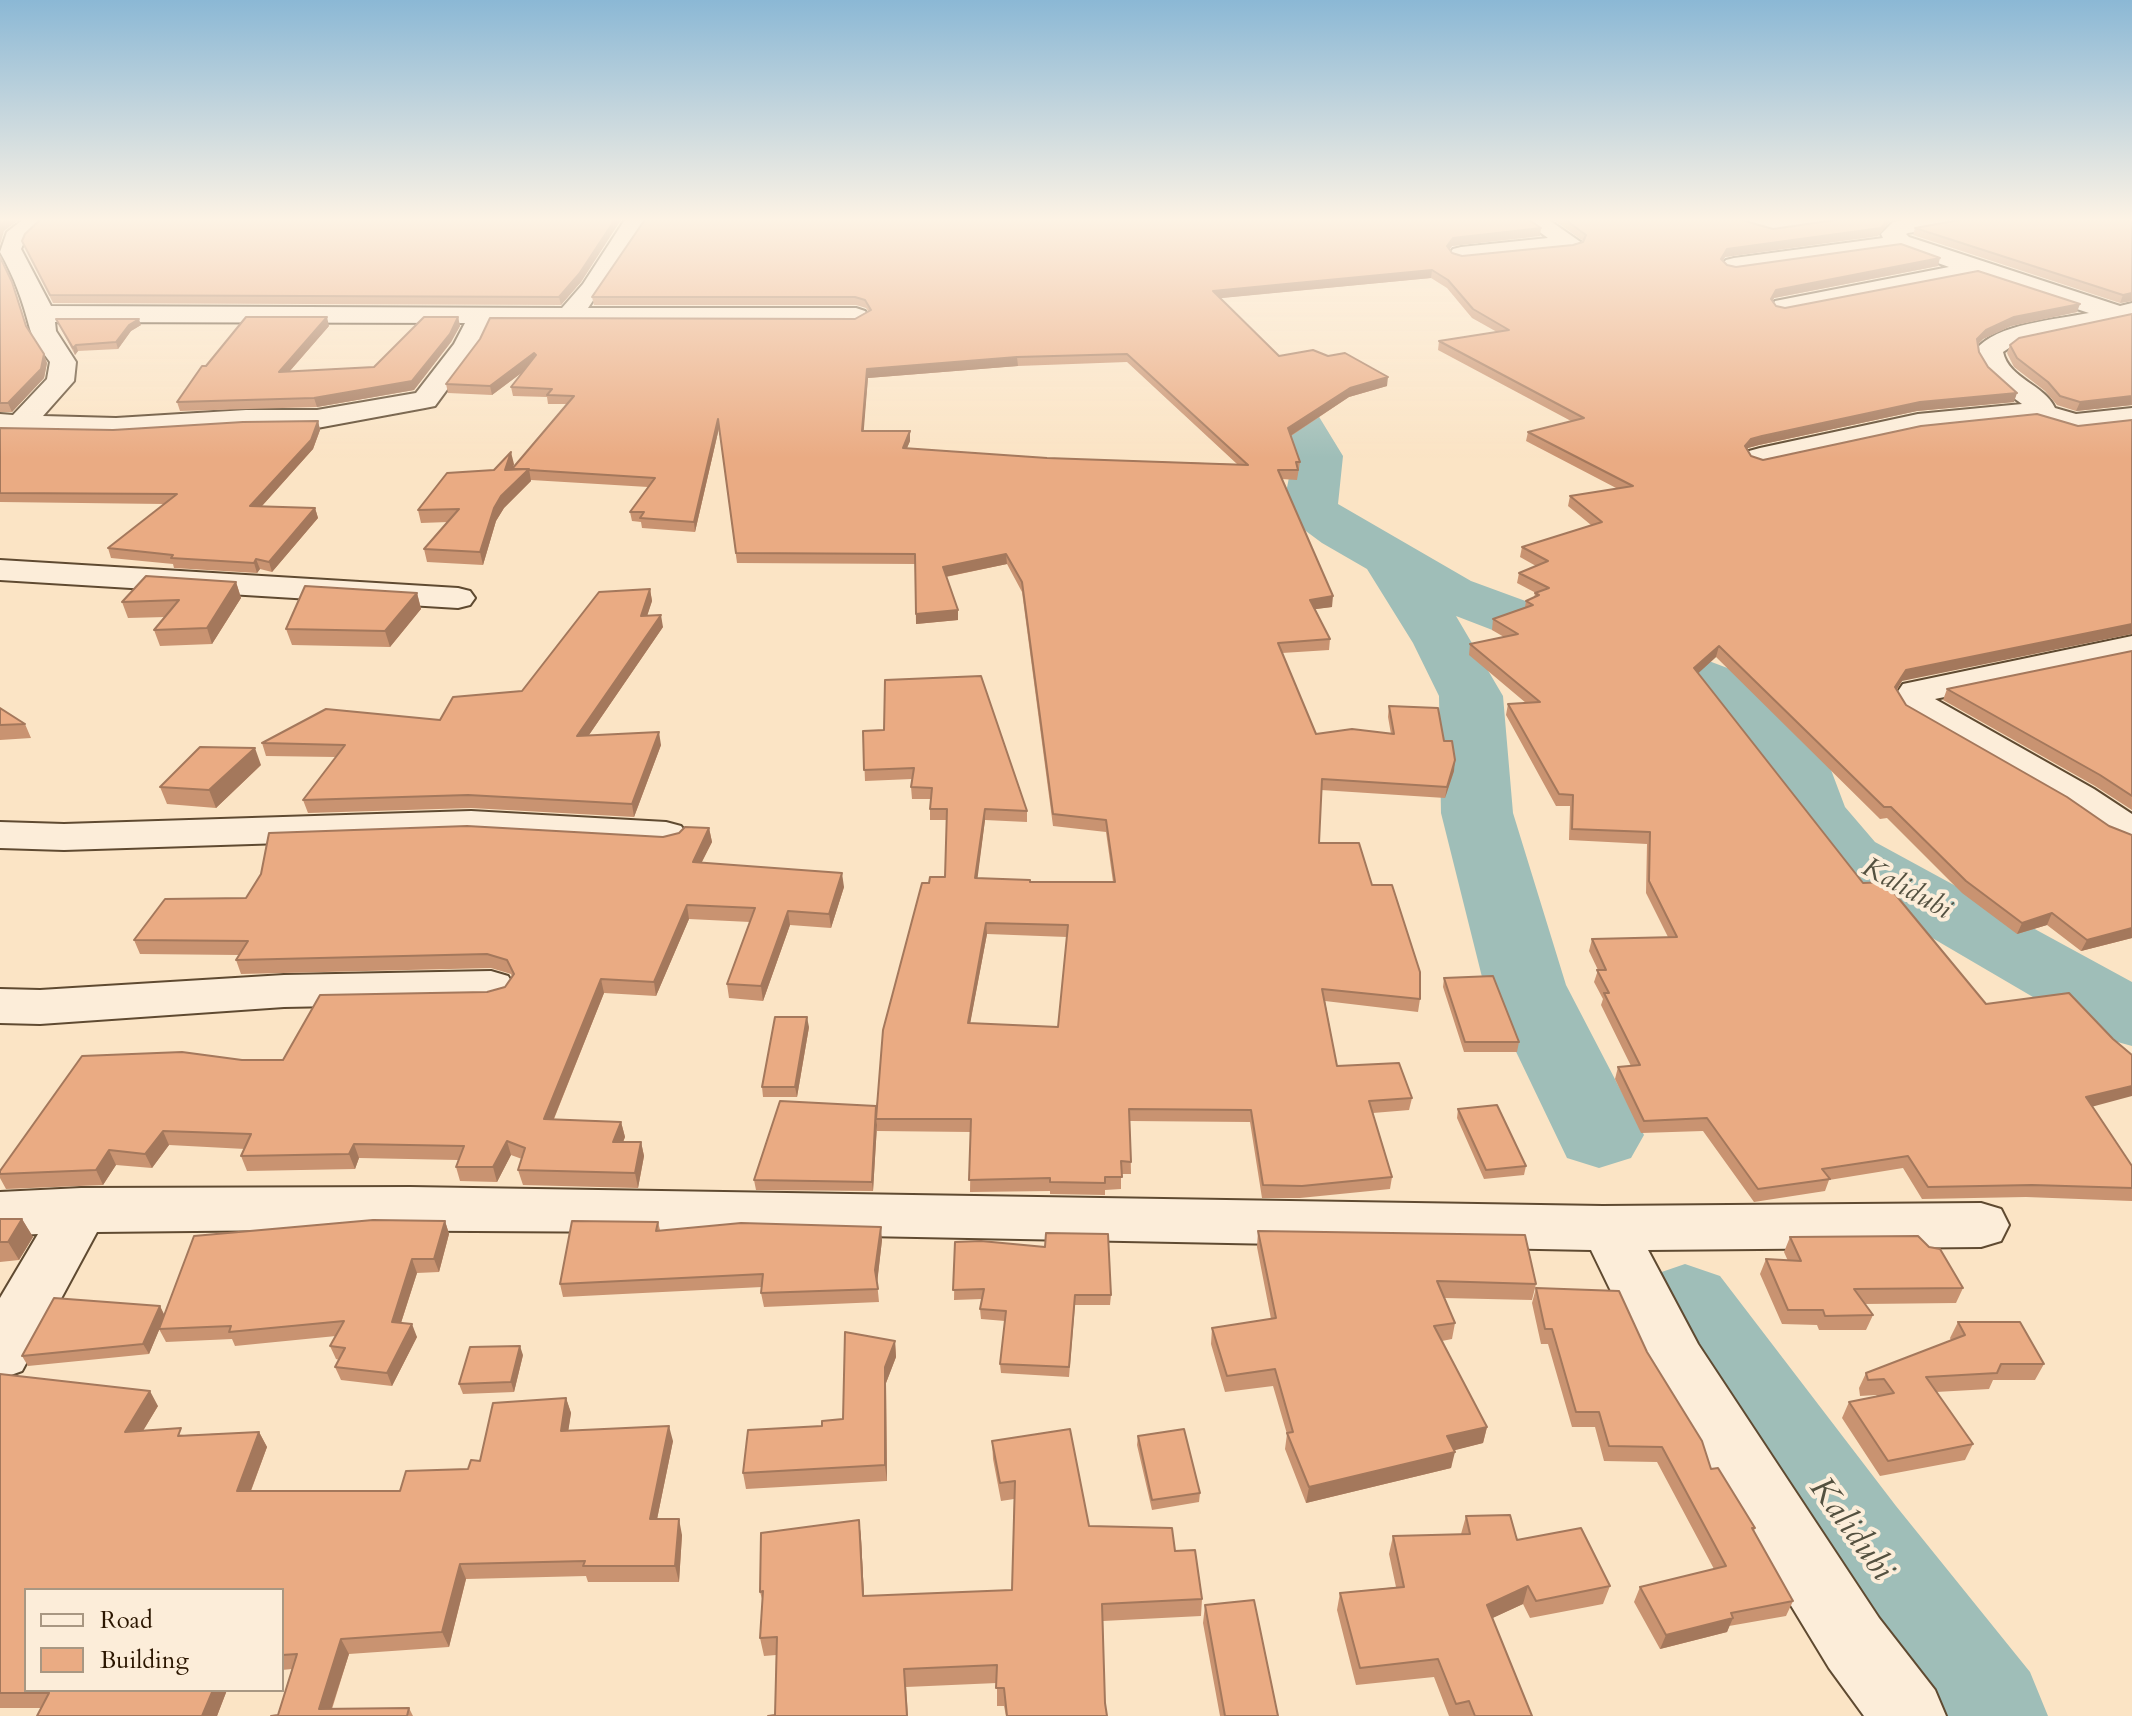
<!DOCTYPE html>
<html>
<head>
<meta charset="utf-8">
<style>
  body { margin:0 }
  #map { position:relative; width:2132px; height:1716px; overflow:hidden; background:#fbe4c5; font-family:Cardo,serif }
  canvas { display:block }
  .legend { position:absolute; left:24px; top:1588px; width:260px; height:104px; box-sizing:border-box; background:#fcedd9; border:2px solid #a89782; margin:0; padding:10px 14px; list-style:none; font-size:24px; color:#2b1600 }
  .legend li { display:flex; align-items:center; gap:16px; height:40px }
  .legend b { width:40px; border:2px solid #a89782 }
</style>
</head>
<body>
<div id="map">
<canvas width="2132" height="1716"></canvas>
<ul class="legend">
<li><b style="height:10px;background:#fcedd9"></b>Road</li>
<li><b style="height:22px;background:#eaab83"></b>Building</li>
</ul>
</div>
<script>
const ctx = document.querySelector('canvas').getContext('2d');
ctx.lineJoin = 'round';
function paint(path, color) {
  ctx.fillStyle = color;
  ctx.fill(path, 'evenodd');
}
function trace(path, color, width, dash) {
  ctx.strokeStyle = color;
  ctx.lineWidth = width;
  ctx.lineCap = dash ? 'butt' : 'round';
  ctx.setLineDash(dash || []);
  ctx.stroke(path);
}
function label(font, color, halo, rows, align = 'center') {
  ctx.font = font + ' Cardo,serif';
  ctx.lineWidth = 8;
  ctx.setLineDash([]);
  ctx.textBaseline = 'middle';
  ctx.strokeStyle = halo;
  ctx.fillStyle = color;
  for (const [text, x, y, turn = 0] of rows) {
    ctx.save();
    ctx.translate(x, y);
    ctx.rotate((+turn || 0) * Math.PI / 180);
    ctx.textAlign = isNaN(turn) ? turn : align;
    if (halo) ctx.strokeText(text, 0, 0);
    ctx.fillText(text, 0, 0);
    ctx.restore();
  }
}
paint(new Path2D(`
  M1233,343L1249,347L1310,402L1343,456L1338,504L1471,581L1550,610L1669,646L1754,678L1809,724L1819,738L1845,807L1875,842L2132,982V1046L2103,1038L1823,874L1775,813L1754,746L1708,706L1625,672L1508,636L1456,616L1503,696L1513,813L1566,985L1644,1135L1631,1158L1599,1168L1567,1158L1484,985L1441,813L1439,696L1413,643L1367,569L1322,543L1291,520L1283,509L1293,456L1273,419L1211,356L1217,347Z
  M1685,1264L1720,1276L1896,1506L2030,1672L2048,1716H1911L1650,1334L1635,1305L1650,1276Z`), '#9fbeb8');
const minor = new Path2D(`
  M25,218H49L25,240L21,249L51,306L562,308L583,284L626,218H648L588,308H856L865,311L869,316L865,321L856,324L490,323L479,346L435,406L425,408L317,428H246L116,436L0,432V414L13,415L47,379L50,362C43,352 33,340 30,329C22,299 15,279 0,252L7,232ZM55,322L465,323L454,344L416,393L317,410H246L116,418L43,416L74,381L76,362L56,331Z
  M1520,218H1546L1582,243L1579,248L1571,250L1461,261L1453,259L1449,254L1453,249L1461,247L1548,238Z
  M1731,218H1844L1833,225L1771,234L1734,223Z
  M1916,218H1967L1956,225L1908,233L1906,234L1909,237L2120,306L2132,303V319L2015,344L2003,352C2009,379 2044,384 2055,408L2076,414L2132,408V426L2074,432L2034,420L1918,432L1760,466L1749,463L1745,457L1749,451L1760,448L1918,414L2022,404C2003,390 1981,375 1976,350C1994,324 2059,319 2089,313L1976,276L1784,313L1775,311L1772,306L1775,301L1949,267L1899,249L1734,272L1726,270L1722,265L1726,260L1734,258L1883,238L1881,234L1893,222Z
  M0,560L458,588L470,591L475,598L470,605L458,608L0,580Z
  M2132,636V658L1935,699L2094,789L2132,814V847C2106,841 2086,820 2064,806C2021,780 1977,758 1934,732C1920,724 1897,715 1894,697L1903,684Z
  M471,811L666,822L681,826L688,835L681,844L666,848L471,837L64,850L0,848V822L64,824Z
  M491,971L508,976L515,987L508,998L491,1003L284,1007L40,1024L0,1023V989L40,990L284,975Z
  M410,1187L1603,1206L1981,1203L2001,1209L2009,1225L2001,1241L1981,1247L1648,1250L1698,1344L1879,1618L1935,1690L1946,1716H1864L1829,1668L1654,1380L1591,1250L657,1232L292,1230L97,1232L22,1371L0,1379V1298L38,1234L0,1236V1192L81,1188Z`);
trace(minor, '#5f4a31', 4);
paint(minor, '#fcedd9');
paint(new Path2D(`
  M42,218H622L581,282L561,305L53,303L22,241Z
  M1551,218H1735L1773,229L1835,220L1839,218H1899L1892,219L1878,236L1725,257L1723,261L1727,265L1736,267L1938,266L1774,298L1773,301L1776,306L1785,308L2077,312L2011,326L1983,339L1978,344L1979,352L1988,367L2014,402L1917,411L1759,445L1748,448L1747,450L1902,681L1897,690L1906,705L2132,938L2081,951L2047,925L2017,934L1962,893L1887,818L1880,819L1716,657L1698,673L1863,883L2092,1106L2132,1166V1201L2026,1197L1922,1199L1903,1168L1829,1180L1825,1191L1754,1202L1703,1131L1641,1133L1615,1079L1618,1067L1631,1066L1601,1005L1603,999L1594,982L1598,970L1589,951L1592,939L1668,937L1646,893L1647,844L1569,840L1570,806H1556L1506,715L1508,704L1526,703L1469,655L1470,644L1504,637L1492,630L1493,619L1525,607L1526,601L1534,598L1535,593H1536L1517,583L1519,573L1536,566L1520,557L1522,547L1591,525L1568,506L1570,496L1618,489L1526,441L1528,432L1571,421L1438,350L1439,341L1497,332L1472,318L1447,288L1431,278L1220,298L1279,356L1387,386L1349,397L1291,436L1300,462L1297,480L1282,479L1332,607L1315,609L1330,639L1329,650L1282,653L1316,734H1391L1388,717L1389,706L1444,741L1454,771L1445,798L1321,790L1319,843L1372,885L1420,999L1418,1012L1325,1001L1337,1066L1412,1098L1409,1110L1373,1113L1392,1177L1390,1189L1300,1198H1262L1250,1122L1130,1121L1131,1174H1121V1189L1105,1190V1195L1050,1194V1191L970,1192L971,1132L877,1131V1125L873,1191L756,1190L754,1180L876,1106L929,883L945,877L947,820H930V809L931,799H912L911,787L912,779L865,781L863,731L1027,811V822L985,820L977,878L1030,882H1113L1106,832L1053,826L1022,592L1007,564L946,577L958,610V620L916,624L915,564L737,563L719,428L695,532L642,528L641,522L632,521L630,512L648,487L531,480V481L504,508L496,521L483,565L427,562L424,549L448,522L421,523L418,510L494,470L514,464L512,470L567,404H548L547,397L513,396L511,387L524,371L492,395L448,393L446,384L480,339L855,319L868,311L866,308L856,305H594L592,297L1540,236L1452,246L1449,250L1452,253L1462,256L1573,245L1583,241ZM1127,362L1237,464L1047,458L907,448L910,441L863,431L868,378L1018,366ZM987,934L1067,937L1058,1027L970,1023Z
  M2132,218V301L2120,303L1913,235L1915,228L1959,220Z
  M0,257L27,328L47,363L44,378L12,412H0Z
  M2132,314V405L2076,411L2057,405L2045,391L2014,367L2007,353L2010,345Z
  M458,317L460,326L451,342L414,390L317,407L180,411L177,402L206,366L329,326L290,371L374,367Z
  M56,319L141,325L131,331L118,349L78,351L75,355Z
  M318,421L320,430L313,449L261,507L315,508L318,518L272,572L260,569L257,573L174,568L173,564L111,558L108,548L164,504L0,502V428L113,430Z
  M236,582L241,598L212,644L160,646L154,630L165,617L128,618L122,602Z
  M650,589L652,601L647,616L663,627L589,735L661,745L634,817L471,808L308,813L303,800L336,757L266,756L262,743L440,720L522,691Z
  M417,593L421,609L390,647L292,645L286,629Z
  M2132,651V810L2095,786L1943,700L1947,689Z
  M0,708L25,724L31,738L0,740Z
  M261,765L216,808L167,804L160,787Z
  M709,828L712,842L702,862L844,887L831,928L790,925L763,1001L729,998L727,984L750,922L689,919L656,996L604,993L554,1119L621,1122L625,1137L623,1142H641L644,1156L638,1188L523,1185L518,1170L522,1159L511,1155L497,1182L460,1181L456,1167L458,1160L359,1158L355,1169L247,1171L241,1156L245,1149L169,1145L152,1168L116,1165L103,1185L6,1189L0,1178V1171L242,1060H283L505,987L512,977L511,974L491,968L241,974L236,960L239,955L140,954L134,940L246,898L663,837Z
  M1444,978L1519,1042L1517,1052H1464L1443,987Z
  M809,1027L797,1097H763L762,1087Z
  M1458,1109L1526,1166L1524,1175L1484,1179L1457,1118Z
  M0,1219H22L33,1237L19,1260L0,1262Z
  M445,1221L449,1234L439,1272L417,1273L401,1323L417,1337L392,1386L341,1380L335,1367L339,1360L336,1359L330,1346L336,1336L235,1346L232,1339L166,1342L159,1329L161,1325L149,1354L28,1366L22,1356L160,1306L164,1316Z
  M658,1222L660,1230L882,1240L877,1282L879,1302L764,1307L761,1293L762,1287L563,1297L560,1284Z
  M1258,1231L1536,1284L1532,1300L1444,1298L1455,1323L1452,1339L1442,1341L1487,1427L1483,1443L1454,1450L1451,1468L1306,1503L1285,1449L1287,1434L1273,1386L1225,1392L1211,1344L1212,1328L1271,1319L1257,1247Z
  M1790,1237L1963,1288L1956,1303L1864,1304L1873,1315L1866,1330H1819L1817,1325L1782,1324L1760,1274L1766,1259L1788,1261L1784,1252Z
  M955,1242L1111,1295L1110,1305H1075L1069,1377L1001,1373L1000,1364L1005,1321L981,1319L980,1309L982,1299L954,1300Z
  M1536,1288L1647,1352L1711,1469L1755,1528L1754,1531L1793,1601L1786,1616L1729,1626L1727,1632L1660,1649L1634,1602L1640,1587L1714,1569L1657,1462L1604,1461L1595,1427H1572L1548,1344H1541L1532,1303Z
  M1958,1322L2044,1364L2035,1380H1993L1989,1389L1936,1392L1973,1444L1965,1460L1880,1476L1842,1418L1849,1402L1878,1397L1876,1395L1860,1396L1859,1388L1866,1373L1951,1341L1950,1338Z
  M895,1341L896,1357L886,1383L887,1481L746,1489L743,1473L822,1426L843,1419Z
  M523,1355L514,1392L463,1394L459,1384Z
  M0,1374L158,1406L143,1431L184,1435L259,1432L267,1447L251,1491H400L468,1469L566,1398L571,1413L568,1431L673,1441L657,1519L682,1535L679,1582H588L586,1576L466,1579L449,1647L349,1654L332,1709L409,1708L413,1716H271L278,1715L292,1669L282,1670V1590L26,1690H227L217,1716H37L41,1708H0Z
  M1138,1436L1200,1493L1199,1502L1152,1510L1137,1445Z
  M992,1441L1089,1526L1175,1551L1202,1599L1201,1616L1103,1621L1105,1703L1107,1716H1006L1004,1706H997V1683L906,1687L908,1716H768L775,1715L776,1655L764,1656L760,1638L763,1602L760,1592L859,1520L861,1538L864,1596L1012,1590L1014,1499L1001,1501L993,1459Z
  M1466,1516L1517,1540L1610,1586L1603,1604L1530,1618L1523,1604L1492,1618L1532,1716H1449L1434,1677L1356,1685L1337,1610L1340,1593L1396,1587L1389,1554L1393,1536L1461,1534Z
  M1205,1605L1278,1716H1220L1203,1623Z`), '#c99371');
paint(new Path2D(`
  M9,218H21L4,231L0,245V228L1,224Z
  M616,218H622L581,282L561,305L559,297Z
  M1889,218H1899L1892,219L1878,236L1725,257L1720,267L1721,259L1727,249Z
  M1541,228L1540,236L1452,246L1446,254L1447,246L1453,238Z
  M1940,258L1938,266L1774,298L1769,308L1771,299L1776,290Z
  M1432,270L1431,278L1212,299L1213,291Z
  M2132,293V301L2120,303L2123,295Z
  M2080,304L2077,312L2011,326L1983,339L1974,348L1977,339L1986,330L2014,317Z
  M327,317L329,326L281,381L279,372Z
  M458,317L460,326L451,342L414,390L317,407L314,398L412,381Z
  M139,319L141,325L131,331L118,349L116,342L129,325Z
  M76,345L78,351L75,355L73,348Z
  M534,353L536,362L492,395L490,386Z
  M44,354L47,363L44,378L12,412L8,403Z
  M1017,357L1018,366L868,378L863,440L862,431L867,369Z
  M1388,377L1387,386L1349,397L1287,438L1288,428L1350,388Z
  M2017,393L2014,402L1917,411L1759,445L1748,448L1742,455L1745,446L1751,439L1920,402Z
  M2132,396V405L2076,411L2080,402Z
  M718,419L719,428L695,532L694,522Z
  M318,421L320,430L313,449L253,516L250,506Z
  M910,431V441L903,457V448Z
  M511,452L514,464L508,482L505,470Z
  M529,469L531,481L504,508L496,521L483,565L480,552L494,508L501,496Z
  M315,508L318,518L272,572L269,562Z
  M1006,554L1007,564L944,577L943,567Z
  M256,559L260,569L257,573L254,563Z
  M236,582L241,598L212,644L207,628Z
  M650,589L652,601L643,628L641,616Z
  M417,593L421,609L390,647L385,631Z
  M1333,596L1332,607L1309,610L1310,600Z
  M958,610V620L916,624V614Z
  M661,615L663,627L580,748L577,736Z
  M2132,624V634L1902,681L1891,698L1895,687L1906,670Z
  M1719,646L1716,657L1692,679L1694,668Z
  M659,732L661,745L634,817L632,804Z
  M255,748L261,765L216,808L209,790Z
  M1455,760L1454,771L1445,798L1447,787Z
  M985,809V820L976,890L975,878Z
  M709,828L712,842L695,875L693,862Z
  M842,873L844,887L831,928L829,914Z
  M687,905L689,919L656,996L654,982Z
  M788,911L790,925L763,1001L761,986Z
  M2052,913L2047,925L2017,934L2022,923Z
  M986,923L987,934L968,1035V1023Z
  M2132,928V938L2081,951L2087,940Z
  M601,979L604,993L548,1133L544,1119Z
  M807,1017L809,1027L797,1097L795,1087Z
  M2132,1086V1096L2080,1110L2086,1097Z
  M876,1119L877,1125L873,1191L872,1182Z
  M621,1122L625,1137L617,1157L613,1142Z
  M163,1131L169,1145L152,1168L145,1154Z
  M507,1141L511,1155L497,1182L493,1167Z
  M641,1142L644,1156L638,1188L635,1173Z
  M354,1144L359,1158L355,1169L349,1154Z
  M109,1150L116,1165L103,1185L96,1170Z
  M22,1219L33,1237L19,1260L8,1242Z
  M445,1221L449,1234L439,1272L434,1259Z
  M881,1227L882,1240L877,1284L875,1270Z
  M412,1259L417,1273L397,1335L392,1322Z
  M160,1306L165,1316L149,1354L143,1344Z
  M412,1324L417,1337L392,1386L387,1373Z
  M895,1341L896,1357L886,1383L887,1481L885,1465V1367Z
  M520,1346L523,1355L514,1392L511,1382Z
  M150,1391L158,1406L133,1447L125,1432Z
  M566,1398L571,1413L566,1446L561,1431Z
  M669,1426L673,1441L654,1534L650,1519Z
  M1487,1427L1483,1443L1444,1453L1447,1436Z
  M259,1432L267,1447L245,1506L237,1491Z
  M1455,1452L1451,1468L1306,1503L1309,1487Z
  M679,1519L682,1535L679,1582L675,1566Z
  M859,1520L861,1538L865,1614L863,1596Z
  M460,1564L466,1579L449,1647L442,1632Z
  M1528,1586L1523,1604L1482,1623L1487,1605Z
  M1733,1618L1727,1632L1660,1649L1666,1635Z
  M341,1639L349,1654L329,1716L319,1709Z
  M213,1690H227L217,1716H202Z`), '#a4785c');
const building = new Path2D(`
  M0,218H9L1,224L0,228Z
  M42,218H616L579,274L559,297L50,295L22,241L25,234Z
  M646,218H1526L1541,228L1453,238L1447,246L1452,253L1462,256L1573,245L1583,242L1586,235L1563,218H1735L1773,229L1835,220L1839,218H1889L1881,228L1727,249L1721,259L1727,265L1736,267L1901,244L1940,258L1776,290L1771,299L1776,306L1785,308L1978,271L2080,304L2014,317L1986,330L1977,339L1979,352L1988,367L2017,393L1920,402L1762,436L1751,439L1745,446L1751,456L1763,460L1921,426L2037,414L2078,426L2132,420V624L1906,670L1895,687L1906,705L2067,797L2109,826L2132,835V928L2087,940L2052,913L2022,923L1966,881L1891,807H1884L1719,646L1694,668L1863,883L1885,882L1986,1004L2069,993L2113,1039L2132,1055V1086L2086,1097L2132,1166V1188L2032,1185L1928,1187L1908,1156L1822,1169L1830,1179L1758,1189L1707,1118L1644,1121L1618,1067L1640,1065L1604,993H1609L1597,970H1606L1592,939L1677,937L1649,881L1650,832L1572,829L1573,795L1559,794L1508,704L1540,702L1470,644L1518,634L1493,619L1533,605L1526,601L1539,595L1535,593L1549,588L1519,573L1548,561L1522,547L1602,522L1570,496L1633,486L1528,432L1584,418L1439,341L1509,330L1473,309L1448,280L1432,270L1213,291L1279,356L1313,350L1328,356L1345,353L1388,377L1350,388L1288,428L1300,462H1296L1298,470H1278L1333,596L1310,600L1330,639L1278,643L1316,734L1352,729L1394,734L1389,706L1438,708L1444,741H1452L1455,760L1447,787L1322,779L1319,843H1359L1372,885H1392L1420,972V999L1322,989L1337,1066L1399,1063L1412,1098L1369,1101L1392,1177L1302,1186L1263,1185L1251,1110L1129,1109L1131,1162L1121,1161L1122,1177H1105V1183L1050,1182V1178L969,1180L971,1119H876L883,1030L922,883H929L930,877H945L947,809H930L932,788L911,787L914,768L864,770L863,731L884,730L885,680L981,676L1027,811L985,809L975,878L1030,880V882H1115L1106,820L1053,814L1022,582L1006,554L943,567L958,610L916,614L915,554L736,553L718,419L694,522L640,518L644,512H630L655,478L529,470V469H512L574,396L547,395L552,389L511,387L536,355L534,353L490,386L446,384L480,339L490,318L855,319L871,310L865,300L855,297H592ZM1127,354L1248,465L1047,458L903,448L910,431H862L867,369L1017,357ZM986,923L1068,925L1058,1027L968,1023Z
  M1963,218H2132V293L2123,295L1915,228L1959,220Z
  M0,257L12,282L26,326L44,354L41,369L8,403H0Z
  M2132,314V396L2080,402L2060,396L2048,382L2017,358L2010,345L2019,338Z
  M246,317H327L279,372L374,367L424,317H458L450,334L412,381L314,398L177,402L202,366H206Z
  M56,319H139L129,325L116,342L76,345L73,348Z
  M318,421L311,440L250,506L315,508L269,562L256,559L254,563L171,558L173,555L108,548L177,494L0,493V428L113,430L243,422Z
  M511,452L505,470L529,469L501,496L494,508L480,552L424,549L459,509L418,510L447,473L494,470Z
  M146,576L236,582L207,628L154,630L179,600L122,602Z
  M305,586L417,593L385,631L286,629Z
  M650,589L641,616L661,615L577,736L659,732L632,804L468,795L303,800L345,745L262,743L326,709L440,720L453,697L522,691L599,592Z
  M2132,651V796L2100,775L1947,689Z
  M0,708L25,724L0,725Z
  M200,747L255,748L209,790L160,787Z
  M467,826L663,837L679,833L685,827L709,828L693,862L842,873L829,914L788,911L761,986L727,984L755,908L687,905L654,982L601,979L544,1119L621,1122L613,1142H641L635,1173L518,1170L525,1148L507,1141L493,1167H456L464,1146L354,1144L349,1154L241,1156L251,1134L163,1131L145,1154L109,1150L96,1170L0,1174V1171L82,1056L182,1052L242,1060H283L320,995L487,992L505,987L514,974L507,960L487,954L236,960L248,941L134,940L165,899L246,898L261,874L269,833Z
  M1493,976L1519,1042H1465L1444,978Z
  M775,1017H807L795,1087H762Z
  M780,1101L876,1106L872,1182L754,1180Z
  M1497,1105L1526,1166L1486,1170L1458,1109Z
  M0,1219H22L8,1242H0Z
  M373,1220L445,1221L434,1259H412L392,1322L412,1324L387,1373L335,1367L345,1348L330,1346L344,1321L229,1332L231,1326L159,1329L194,1236Z
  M572,1221L658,1222L656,1231L741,1223L881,1227L875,1270L878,1289L761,1293L763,1274L560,1284Z
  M1258,1231L1525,1235L1536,1284L1437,1281L1455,1323L1434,1326L1487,1427L1447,1436L1455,1452L1309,1487L1287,1433L1293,1432L1275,1369L1227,1376L1212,1328L1276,1318Z
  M1046,1233L1108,1234L1111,1295H1075L1069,1367L1000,1364L1006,1311L980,1309L984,1289L953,1290L955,1242L981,1241L1045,1247Z
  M1918,1236L1929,1247L1940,1249L1963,1288L1854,1289L1873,1315L1825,1316L1823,1310H1788L1766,1259L1801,1261L1790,1237Z
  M1536,1288L1619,1291L1647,1352L1702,1441L1711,1469L1718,1468L1755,1528H1752L1793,1601L1731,1613L1733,1618L1666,1635L1640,1587L1726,1566L1662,1447L1609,1446L1599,1412H1576L1552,1329H1545Z
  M54,1298L160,1306L143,1344L22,1356Z
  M1958,1322H2020L2044,1364H2001L1997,1373L1926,1377L1973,1444L1888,1461L1849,1402L1894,1393L1884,1379L1868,1380L1866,1373L1965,1335Z
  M845,1332L895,1341L885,1367V1465L743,1473L748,1430L822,1426V1421L843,1419Z
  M520,1346L511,1382L459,1384L470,1347Z
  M0,1374L150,1391L125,1432L181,1428L178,1436L259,1432L237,1491H400L406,1471L468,1469L471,1460L480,1461L493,1403L566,1398L561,1431L669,1426L650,1519H679L675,1566H583L585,1561L460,1564L442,1632L341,1639L319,1709L409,1708L407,1716H271L278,1715L297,1654L282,1655V1590H26V1690H213L202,1716H37L49,1693H0Z
  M1070,1429L1089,1526L1172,1528L1175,1551L1195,1550L1202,1599L1102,1604L1105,1703L1107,1716H1007L1004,1688H996L997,1665L904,1669L907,1716H768L775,1715L777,1637L760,1638L763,1591L760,1592L761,1533L859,1520L863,1596L1012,1590L1015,1481L1000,1483L992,1441Z
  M1184,1429L1200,1493L1152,1500L1138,1436Z
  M1510,1515L1517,1540L1581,1528L1610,1586L1536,1601L1528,1586L1487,1605L1532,1716H1475L1469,1701L1456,1704L1438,1659L1360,1668L1340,1593L1404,1587L1393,1536L1470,1534L1466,1516Z
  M1254,1600L1278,1716H1225L1205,1605Z`);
paint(building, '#eaab83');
trace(building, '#a4785c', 2);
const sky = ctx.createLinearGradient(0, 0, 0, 458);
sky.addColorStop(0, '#8bb8d5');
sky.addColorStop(0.48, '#fdf3e5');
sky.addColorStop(1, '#fdf3e500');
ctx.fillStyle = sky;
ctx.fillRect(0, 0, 2132, 458);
label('italic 28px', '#545140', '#fcedd9', [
  ["Kalidubi",1906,890,29]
]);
label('italic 34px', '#545140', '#fcedd9', [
  ["Kalidubi",1850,1530,54]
]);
</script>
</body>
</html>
